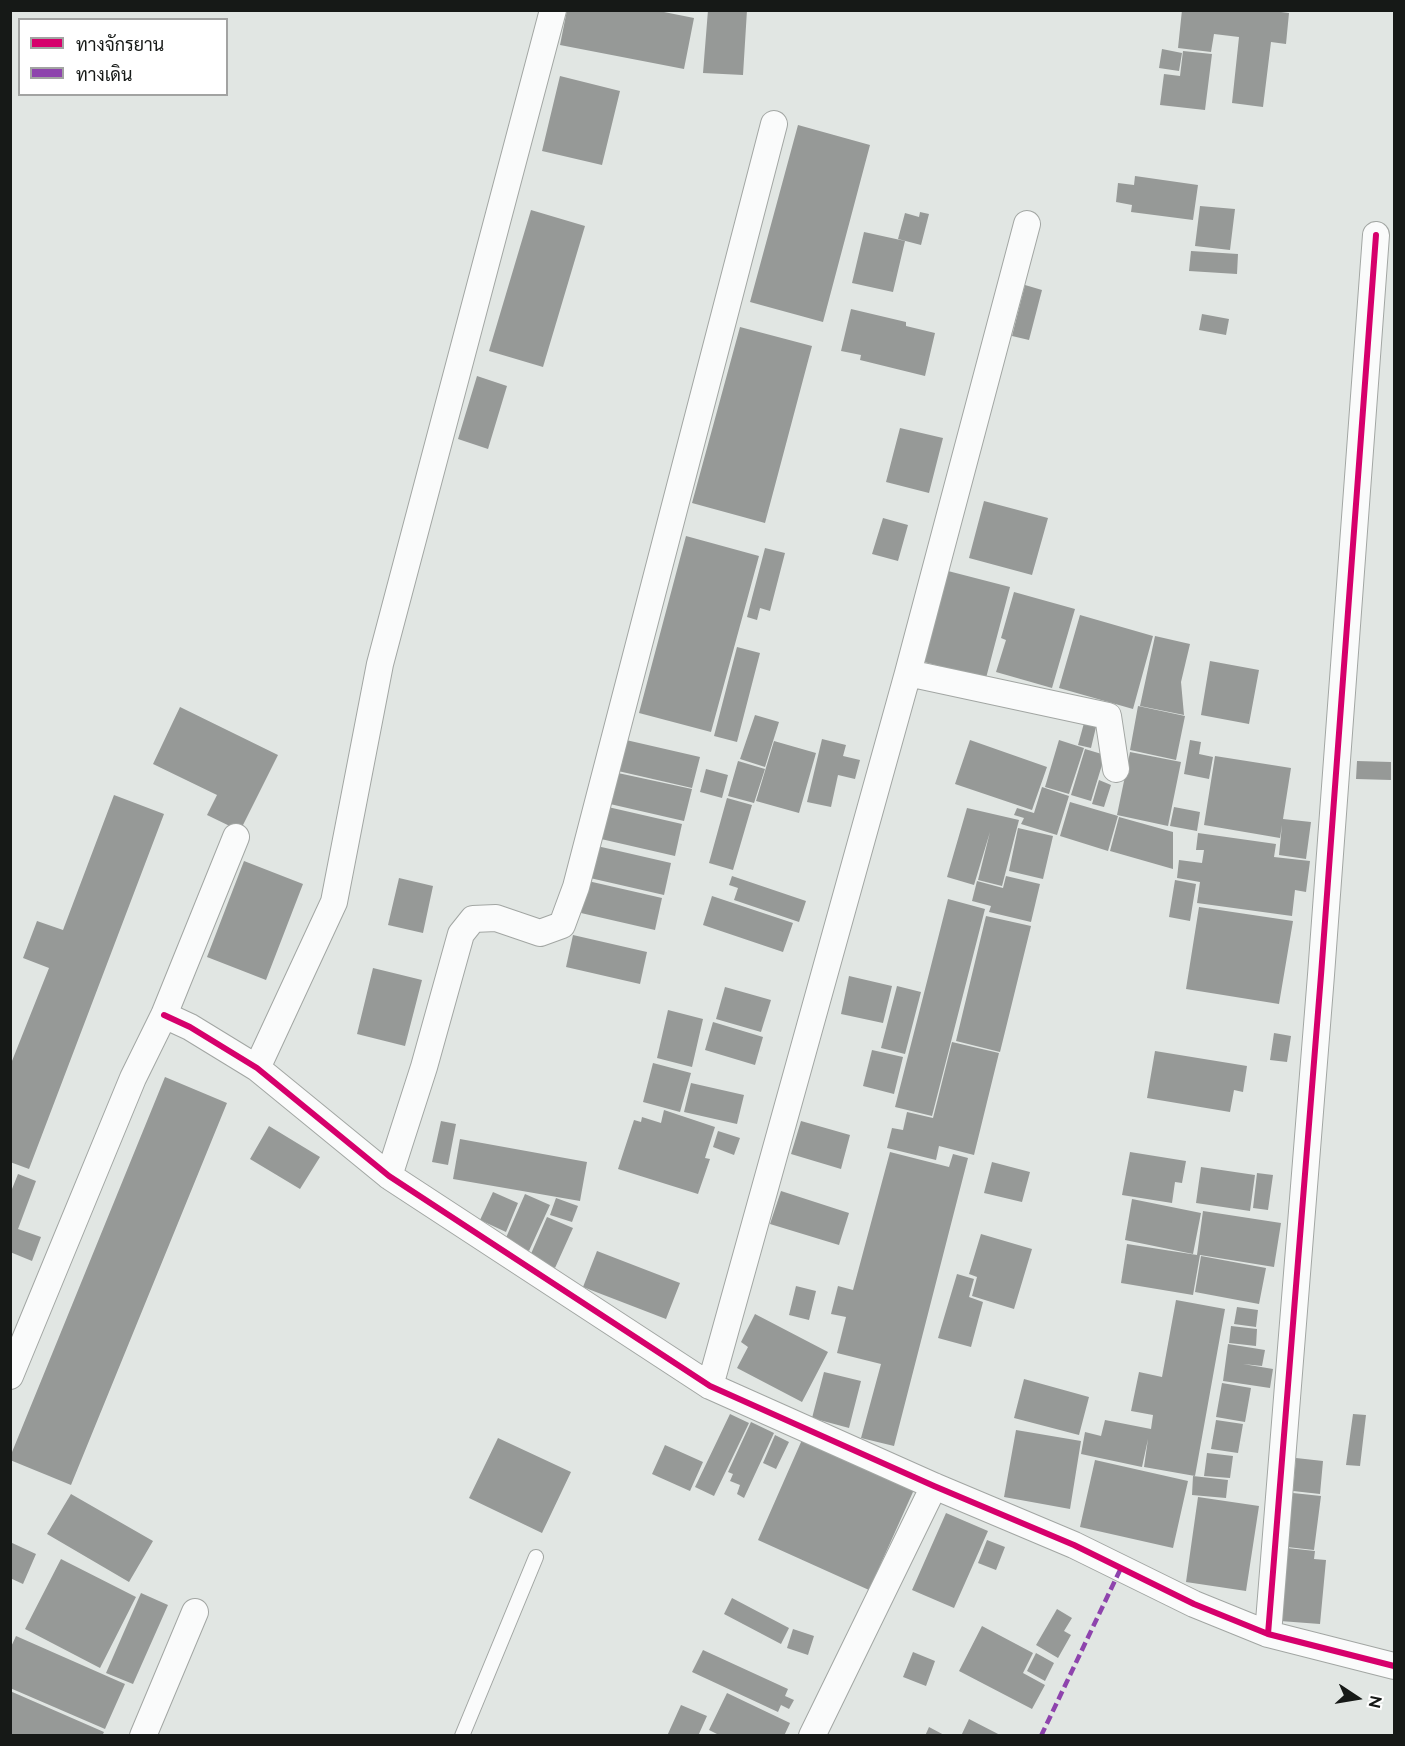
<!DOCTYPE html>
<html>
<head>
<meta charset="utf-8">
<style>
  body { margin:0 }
  #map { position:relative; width:1405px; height:1746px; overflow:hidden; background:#e1e6e3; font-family:Raleway,Sarabun,sans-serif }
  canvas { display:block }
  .frame { position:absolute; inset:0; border:12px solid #161917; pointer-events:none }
  .legend { position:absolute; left:18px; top:18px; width:210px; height:78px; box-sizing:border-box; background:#fff; border:2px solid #a2a3a2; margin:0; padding:8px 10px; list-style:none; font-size:18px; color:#161917 }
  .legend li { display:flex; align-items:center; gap:12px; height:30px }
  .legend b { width:30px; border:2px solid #a2a3a2 }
  .north { position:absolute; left:1327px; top:1668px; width:60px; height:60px; -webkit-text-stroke:4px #fff; paint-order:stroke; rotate:102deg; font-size:16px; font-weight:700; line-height:24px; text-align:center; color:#161917 }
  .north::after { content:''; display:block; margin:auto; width:21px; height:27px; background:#161917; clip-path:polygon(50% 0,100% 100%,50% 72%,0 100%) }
</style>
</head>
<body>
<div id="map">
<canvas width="1405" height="1746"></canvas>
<div class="frame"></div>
<ul class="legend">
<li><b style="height:8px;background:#d6006c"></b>ทางจักรยาน</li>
<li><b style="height:8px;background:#8e44ad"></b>ทางเดิน</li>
</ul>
<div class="north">N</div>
</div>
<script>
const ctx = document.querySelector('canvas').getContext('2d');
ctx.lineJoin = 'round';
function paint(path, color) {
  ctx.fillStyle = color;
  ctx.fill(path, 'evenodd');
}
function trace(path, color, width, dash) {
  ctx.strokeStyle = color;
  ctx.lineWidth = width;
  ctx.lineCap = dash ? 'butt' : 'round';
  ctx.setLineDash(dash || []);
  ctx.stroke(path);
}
paint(new Path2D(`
  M567,10H654L694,18L684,69L560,45Z
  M708,10H747L743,75L703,73Z
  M1182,10H1265L1289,13L1286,44L1271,42L1263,107L1232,103L1239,37L1214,34L1211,52L1178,48Z
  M1162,49L1182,53L1179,71L1159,68Z
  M1183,51L1212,54L1205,110L1160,105L1164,74L1180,76Z
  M560,76L620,91L602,165L542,151Z
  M798,125L870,145L823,322L750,302Z
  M1135,176L1198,185L1193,220L1131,212L1132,205L1116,202L1118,183L1134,185Z
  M1200,206L1235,209L1230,250L1195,246Z
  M531,210L585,226L543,367L489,351Z
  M920,212L929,214L921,245L898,239L905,213L919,217Z
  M864,232L905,241L893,292L852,283Z
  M1191,251L1238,254L1237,274L1189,271Z
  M1025,285L1042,290L1029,340L1012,336Z
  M851,309L906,322V326L935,333L925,376L860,360L861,355L841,351Z
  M1202,314L1229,319L1226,335L1199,330Z
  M740,327L812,346L765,523L692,503Z
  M477,376L507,386L488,449L458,439Z
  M900,428L943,438L929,493L886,482Z
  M984,501L1048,518L1032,575L969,558Z
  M883,518L908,525L898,561L872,554Z
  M686,536L759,556L711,732L639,713Z
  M765,548L785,553L770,611L760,608L757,620L747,617Z
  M948,571L1010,587L986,678L924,662Z
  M1014,592L1075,609L1052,688L996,672L1006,640L1001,638Z
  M1080,615L1153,636L1133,709L1059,688Z
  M1155,636L1190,644L1181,682L1184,715L1140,706Z
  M737,647L760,653L737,742L714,736Z
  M1210,661L1259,670L1249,724L1201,715Z
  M1138,706L1185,716L1176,760L1130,750Z
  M180,707L278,755L240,831L207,815L217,795L153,764Z
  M755,715L779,722L765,767L740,759Z
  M1084,723L1096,727L1091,748L1078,745Z
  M822,739L846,745L843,756L860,760L855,779L838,775L831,807L807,802Z
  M626,740L700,757L692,788L618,771Z
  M970,740L1047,767L1032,810L955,784Z
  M1059,740L1084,748L1069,794L1045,787Z
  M1190,740L1201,742L1199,754L1213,757L1209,779L1184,774Z
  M774,741L816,753L799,813L756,801Z
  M1085,749L1105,755L1091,801L1071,795Z
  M1130,752L1181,762L1168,826L1117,815Z
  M1215,756L1291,768L1283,819L1311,822L1306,859L1279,855L1282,825L1280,838L1204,825Z
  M738,761L765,769L754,803L728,796Z
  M1357,761L1391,762V780L1356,779Z
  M706,769L728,775L722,798L700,792Z
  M618,773L692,789L684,821L610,804Z
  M1099,780L1111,785L1104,807L1092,804Z
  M1042,787L1069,796L1057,835L1021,824L1024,818L1014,815L1017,808L1034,813Z
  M114,795L164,814L29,1169L10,1162V1066L49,968L23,958L37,921L63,930Z
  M727,798L752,805L733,870L709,863Z
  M1070,802L1118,816L1108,851L1060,836Z
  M608,807L682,824L675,856L601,839Z
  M1174,807L1200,812L1197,831L1170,826Z
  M967,808L1019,820L1002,886L978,880L990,832L974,885L947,877Z
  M1119,817L1173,832V869L1110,851Z
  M1018,828L1053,836L1043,879L1009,871Z
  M1198,833L1276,844L1274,857L1310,861L1306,892L1295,890L1292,916L1197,903L1200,882L1177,878L1179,860L1202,863L1204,850H1196Z
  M597,846L671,863L664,895L590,878Z
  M244,861L303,884L266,980L207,957Z
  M732,876L806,901L799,922L734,900L738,888L729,885Z
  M1006,876L1040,884L1031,922L989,912L991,906L972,901L977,881L1003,888Z
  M399,878L433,886L423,933L388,925Z
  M1175,880L1196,884L1190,921L1169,917Z
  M588,881L662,898L655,930L581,913Z
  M712,896L793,923L783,952L703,925Z
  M948,899L985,909L932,1116L895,1107Z
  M1199,907L1293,921L1279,1004L1186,989Z
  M986,916L1031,926L1000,1052L956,1041Z
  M573,935L647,952L640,984L566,967Z
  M373,968L422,980L405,1046L357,1034Z
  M849,976L892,986L883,1023L841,1014Z
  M897,986L921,992L905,1054L881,1048Z
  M725,987L771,1000L761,1032L716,1019Z
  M668,1010L703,1019L692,1067L657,1058Z
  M713,1022L763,1037L755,1065L705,1050Z
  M1274,1033L1291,1036L1287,1062L1270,1060Z
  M952,1042L999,1053L974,1155L939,1146L936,1160L887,1148L892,1128L903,1130L907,1112L933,1118Z
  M872,1050L903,1057L894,1094L863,1086Z
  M1155,1051L1247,1066L1243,1092L1234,1090L1230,1112L1147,1098Z
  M653,1063L691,1073L680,1112L643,1102Z
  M165,1077L227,1103L71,1485L10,1460V1457Z
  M691,1083L744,1095L737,1124L684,1112Z
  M664,1110L715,1127L705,1158L710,1159L698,1194L618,1169L634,1120L641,1122L642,1117L661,1123Z
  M441,1121L456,1124L448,1165L432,1162Z
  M801,1121L850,1135L841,1169L791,1154Z
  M269,1126L320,1157L300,1189L250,1159Z
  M718,1131L740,1138L734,1155L713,1147Z
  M460,1139L587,1162L580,1201L453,1179Z
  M890,1152L949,1167L953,1154L968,1158L894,1446L861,1438L881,1364L837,1353L846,1317L831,1314L838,1286L853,1290Z
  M1130,1152L1186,1161L1182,1183L1175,1182L1172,1203L1122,1195Z
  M992,1162L1030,1172L1022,1202L984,1193Z
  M1201,1167L1255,1175L1250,1211L1196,1203Z
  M1257,1173L1273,1175L1268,1210L1253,1208Z
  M18,1174L36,1181L18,1229L41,1237L32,1261L10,1252V1194Z
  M781,1191L849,1213L839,1245L770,1224Z
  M493,1192L518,1203L506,1232L480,1220Z
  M525,1194L550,1205L529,1251L505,1240Z
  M556,1198L578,1206L572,1222L550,1215Z
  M1132,1199L1201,1213L1193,1254L1125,1240Z
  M1203,1211L1281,1223L1274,1267L1200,1255L1193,1295L1121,1283L1127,1244L1197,1255Z
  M547,1217L573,1228L555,1268L530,1256Z
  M981,1234L1032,1249L1014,1309L972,1296L977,1277L969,1274Z
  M597,1251L680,1283L666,1319L583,1287Z
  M1201,1256L1266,1268L1259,1304L1195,1292Z
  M957,1274L974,1279L969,1297L983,1302L971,1347L938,1338Z
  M796,1286L816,1291L809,1320L789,1315Z
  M1176,1300L1225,1309L1195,1476L1144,1467L1148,1439L1142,1467L1081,1454L1085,1432L1101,1436L1105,1420L1151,1429L1153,1415L1131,1411L1139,1372L1162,1377Z
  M1237,1307L1258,1310L1256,1327L1234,1324Z
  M755,1314L828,1352L802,1402L737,1368L748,1347L741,1342Z
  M1231,1326L1257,1329L1256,1346L1229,1343Z
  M1228,1344L1265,1350L1262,1366L1243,1364L1273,1369L1270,1388L1223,1381Z
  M824,1372L861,1381L849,1428L812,1418Z
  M1024,1379L1089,1397L1079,1435L1014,1418Z
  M1222,1383L1251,1388L1245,1422L1216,1417Z
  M730,1414L749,1423L714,1496L695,1487Z
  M1353,1414L1366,1415L1360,1466L1346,1465Z
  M1216,1420L1243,1424L1238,1453L1211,1449Z
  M751,1422L774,1433L744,1498L737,1494L740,1485L730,1481L733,1474L728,1472Z
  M1016,1430L1081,1441L1070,1509L1004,1497Z
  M805,1433L917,1483L869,1590L758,1540Z
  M775,1435L789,1442L776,1469L763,1463Z
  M498,1438L571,1472L542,1533L469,1498Z
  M665,1445L703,1462L690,1491L652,1474Z
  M1207,1453L1233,1456L1230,1478L1204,1476Z
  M1296,1458L1323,1461L1320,1494L1293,1491Z
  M1095,1460L1188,1481L1173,1548L1080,1527Z
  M1193,1476L1228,1480L1226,1498L1192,1495Z
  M1293,1493L1321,1496L1314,1550L1287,1547Z
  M71,1494L153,1541L129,1582L47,1534Z
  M1198,1497L1259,1506L1246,1591L1186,1582Z
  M946,1513L988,1531L954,1608L912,1590Z
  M987,1540L1005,1547L996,1570L978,1563Z
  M10,1542L36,1554L23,1584L10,1578Z
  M1287,1548L1315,1551L1314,1559L1326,1560L1320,1624L1280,1621Z
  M61,1559L136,1597L100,1668L25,1629Z
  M141,1593L168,1605L133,1684L106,1673Z
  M732,1598L789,1628L781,1644L724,1614Z
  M1057,1609L1072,1618L1064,1631L1071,1635L1058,1658L1036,1645Z
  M982,1626L1033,1653L1023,1673L1045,1685L1032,1709L959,1671Z
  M793,1629L814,1636L808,1655L787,1648Z
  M16,1636L125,1684L105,1729L10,1688V1649Z
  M703,1650L788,1689L785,1696L794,1700L789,1709L781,1705L778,1712L692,1672Z
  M913,1652L935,1661L926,1686L903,1677Z
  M1036,1653L1054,1663L1045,1681L1027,1671Z
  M10,1691L104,1732L102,1736H10Z
  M727,1693L790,1723L784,1736H721L709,1730Z
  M681,1705L707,1716L698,1736H667Z
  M969,1719L1002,1736H961Z
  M929,1727L946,1736H925Z`), '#969997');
const service = new Path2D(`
  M462,1736L536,1557`);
const minor = new Path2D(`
  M908,673L1108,716L1116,769
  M164,1015L190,1027L257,1068L389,1176L710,1386L934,1486L1074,1545L1194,1604L1268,1634L1394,1666
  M257,1068L334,902L380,664L553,10
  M389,1176L424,1067L461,934L473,919L496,918L540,933L562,925L576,887L774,124
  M10,1376L133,1078L164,1015L236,837
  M710,1386L908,673L1027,224
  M1268,1634L1321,975L1376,235
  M143,1736L195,1612
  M812,1736L934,1486`);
trace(service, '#a2a6a3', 16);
trace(minor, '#a2a6a3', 28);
trace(service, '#fafbfb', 14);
trace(minor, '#fafbfb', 26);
trace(new Path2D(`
  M1041,1736L1121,1568`), '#8e44ad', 4.5, [9, 4.5]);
trace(new Path2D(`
  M164,1015L190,1027L257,1068L389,1176L710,1386L934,1486L1074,1545L1194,1604L1268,1634L1394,1666
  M1268,1634L1321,975L1376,235`), '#d6006c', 6);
</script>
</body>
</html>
